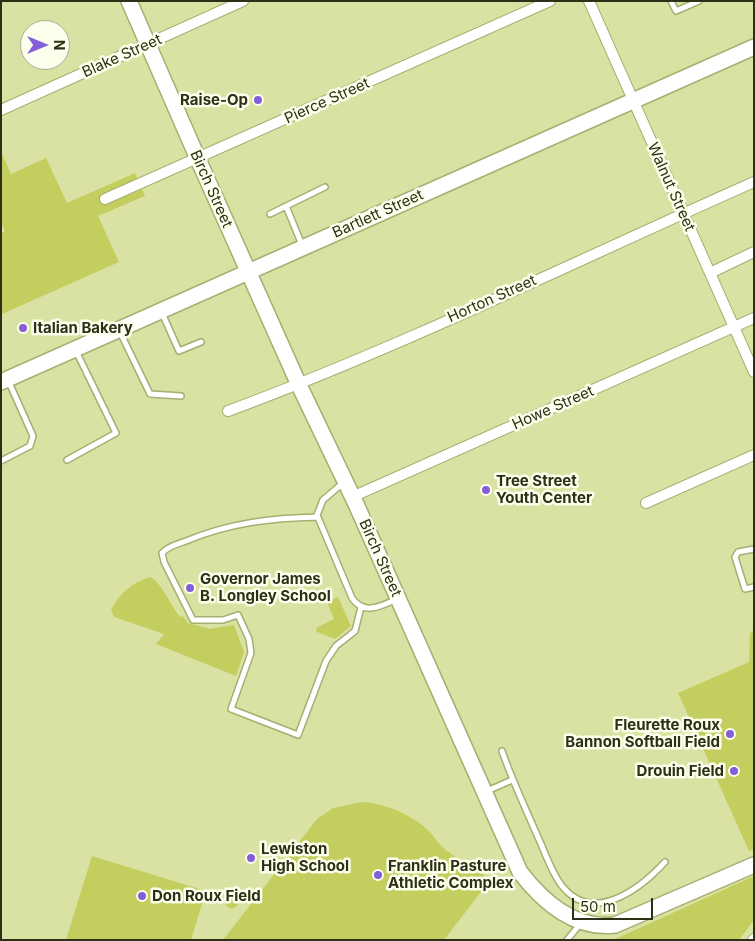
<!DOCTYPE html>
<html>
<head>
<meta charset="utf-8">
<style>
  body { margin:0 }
  #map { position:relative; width:755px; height:941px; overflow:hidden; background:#dae2a3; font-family:Inter,sans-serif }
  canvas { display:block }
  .frame { position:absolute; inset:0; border:2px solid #2d2f16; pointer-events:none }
  .north { position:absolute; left:20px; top:20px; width:50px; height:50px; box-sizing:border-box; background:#fcffec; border:1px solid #a9ac96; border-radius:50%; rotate:90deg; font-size:14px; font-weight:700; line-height:20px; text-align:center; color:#2d2f16 }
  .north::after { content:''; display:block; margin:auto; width:18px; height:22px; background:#835ed8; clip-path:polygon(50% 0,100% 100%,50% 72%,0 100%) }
  .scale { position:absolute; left:572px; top:898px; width:81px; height:22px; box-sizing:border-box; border:2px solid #2d2f16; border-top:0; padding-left:6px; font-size:15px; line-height:18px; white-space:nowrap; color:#2d2f16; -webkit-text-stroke:4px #fcffec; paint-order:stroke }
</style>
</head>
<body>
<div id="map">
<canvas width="755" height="941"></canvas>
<div class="frame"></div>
<div class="north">N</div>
<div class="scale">50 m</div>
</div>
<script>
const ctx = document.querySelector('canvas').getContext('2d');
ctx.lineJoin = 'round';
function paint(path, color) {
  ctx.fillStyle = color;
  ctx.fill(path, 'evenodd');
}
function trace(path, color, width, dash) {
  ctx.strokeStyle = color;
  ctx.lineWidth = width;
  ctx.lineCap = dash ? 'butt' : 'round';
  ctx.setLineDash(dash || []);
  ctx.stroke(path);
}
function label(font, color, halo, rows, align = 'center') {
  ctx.font = font + ' Inter,sans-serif';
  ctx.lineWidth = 5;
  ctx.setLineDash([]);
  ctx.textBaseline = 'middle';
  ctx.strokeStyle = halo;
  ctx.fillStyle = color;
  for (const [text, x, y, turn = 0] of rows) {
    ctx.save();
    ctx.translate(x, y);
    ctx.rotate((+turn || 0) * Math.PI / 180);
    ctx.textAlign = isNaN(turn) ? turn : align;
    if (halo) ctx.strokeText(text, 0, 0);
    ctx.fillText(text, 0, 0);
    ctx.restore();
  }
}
paint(new Path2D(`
  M1,152L11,174L46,158L67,203L135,173L145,196L98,216L119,262L2,314L1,233L5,231L1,222Z
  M150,577C161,581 171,606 180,617L183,616L188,623L210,629L234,625L244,652L236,676L156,644L164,634L114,617L111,610C119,593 132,583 150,577Z
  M338,597L351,626L335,639L317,632L316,628L334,619L327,602Z
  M754,631V849L749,851L678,693L749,662L750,633Z
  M362,802C386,804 411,814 428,830C434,836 439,845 446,850C460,861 476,868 490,880L444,940H223L317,819L333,808Z
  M92,856L206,891L191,940H66Z
  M754,876V920L739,940H613Z
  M237,894L238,905L232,909L226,906L224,895Z`), '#c3ce5f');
const lane = new Path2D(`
  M671,1L676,11L699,1
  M286,206L302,245
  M270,214L325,187
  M162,313L179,351L201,342
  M120,332L150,394L181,396
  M67,460L116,433L76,351
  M1,461L30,446L33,436L8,380
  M343,483L323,500L317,515L352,598C364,616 381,606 397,599
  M318,517C271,518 229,523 186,541C178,544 168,546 162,553L164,562L193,620H223L238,615L249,639L251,653L231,709L298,735L326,661L336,646L355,631L361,607
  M754,549L738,552L735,557L745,589L754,587
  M502,751C512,780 525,807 537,835C545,852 551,872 562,886C593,925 640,889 665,862
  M487,791L512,780
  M567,940L581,923`);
const street = new Path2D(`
  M589,1L754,372
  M1,110L243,1
  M105,199L550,1
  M710,273L754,252
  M228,411C406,345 580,259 754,182
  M352,497L754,318
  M646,503L754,455
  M753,940L754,939`);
const secondary = new Path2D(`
  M129,1L198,159L299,385L356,504L520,872C543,902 575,930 615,925L754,865
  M1,382L754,47`);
trace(lane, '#a7ae71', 8);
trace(street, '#a7ae71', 12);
trace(secondary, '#a7ae71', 18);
trace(lane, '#fff', 5);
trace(street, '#fff', 10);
trace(secondary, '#fff', 15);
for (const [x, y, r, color] of [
  [258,100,5,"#835ed8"],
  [23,328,5,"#835ed8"],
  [486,490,5,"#835ed8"],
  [190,588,5,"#835ed8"],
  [730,734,5,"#835ed8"],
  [734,771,5,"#835ed8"],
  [251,858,5,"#835ed8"],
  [378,875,5,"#835ed8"],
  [142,896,5,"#835ed8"]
]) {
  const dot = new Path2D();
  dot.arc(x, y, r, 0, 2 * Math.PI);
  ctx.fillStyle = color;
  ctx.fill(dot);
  trace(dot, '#fcffec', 2);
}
label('15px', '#2d2f16', '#fcffec', [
  ["Blake Street",122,56,-24],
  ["Pierce Street",327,101,-24],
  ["Walnut Street",671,187,66],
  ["Birch Street",211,189,66],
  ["Bartlett Street",378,214,-24],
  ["Horton Street",492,299,-24],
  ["Howe Street",553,408,-24],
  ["Birch Street",380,558,66]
]);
label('bold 15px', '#2d2f16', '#fcffec', [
  ["Raise-Op",248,100,"right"],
  ["Italian Bakery",33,328],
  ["Tree Street",496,481],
  ["Youth Center",496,498],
  ["Governor James",200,579],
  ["B. Longley School",200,596],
  ["Fleurette Roux",720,725,"right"],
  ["Bannon Softball Field",720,742,"right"],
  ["Drouin Field",724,771,"right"],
  ["Lewiston",261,849],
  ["High School",261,866],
  ["Franklin Pasture",388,866],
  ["Athletic Complex",388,883],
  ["Don Roux Field",152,896]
], 'left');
</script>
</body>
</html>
